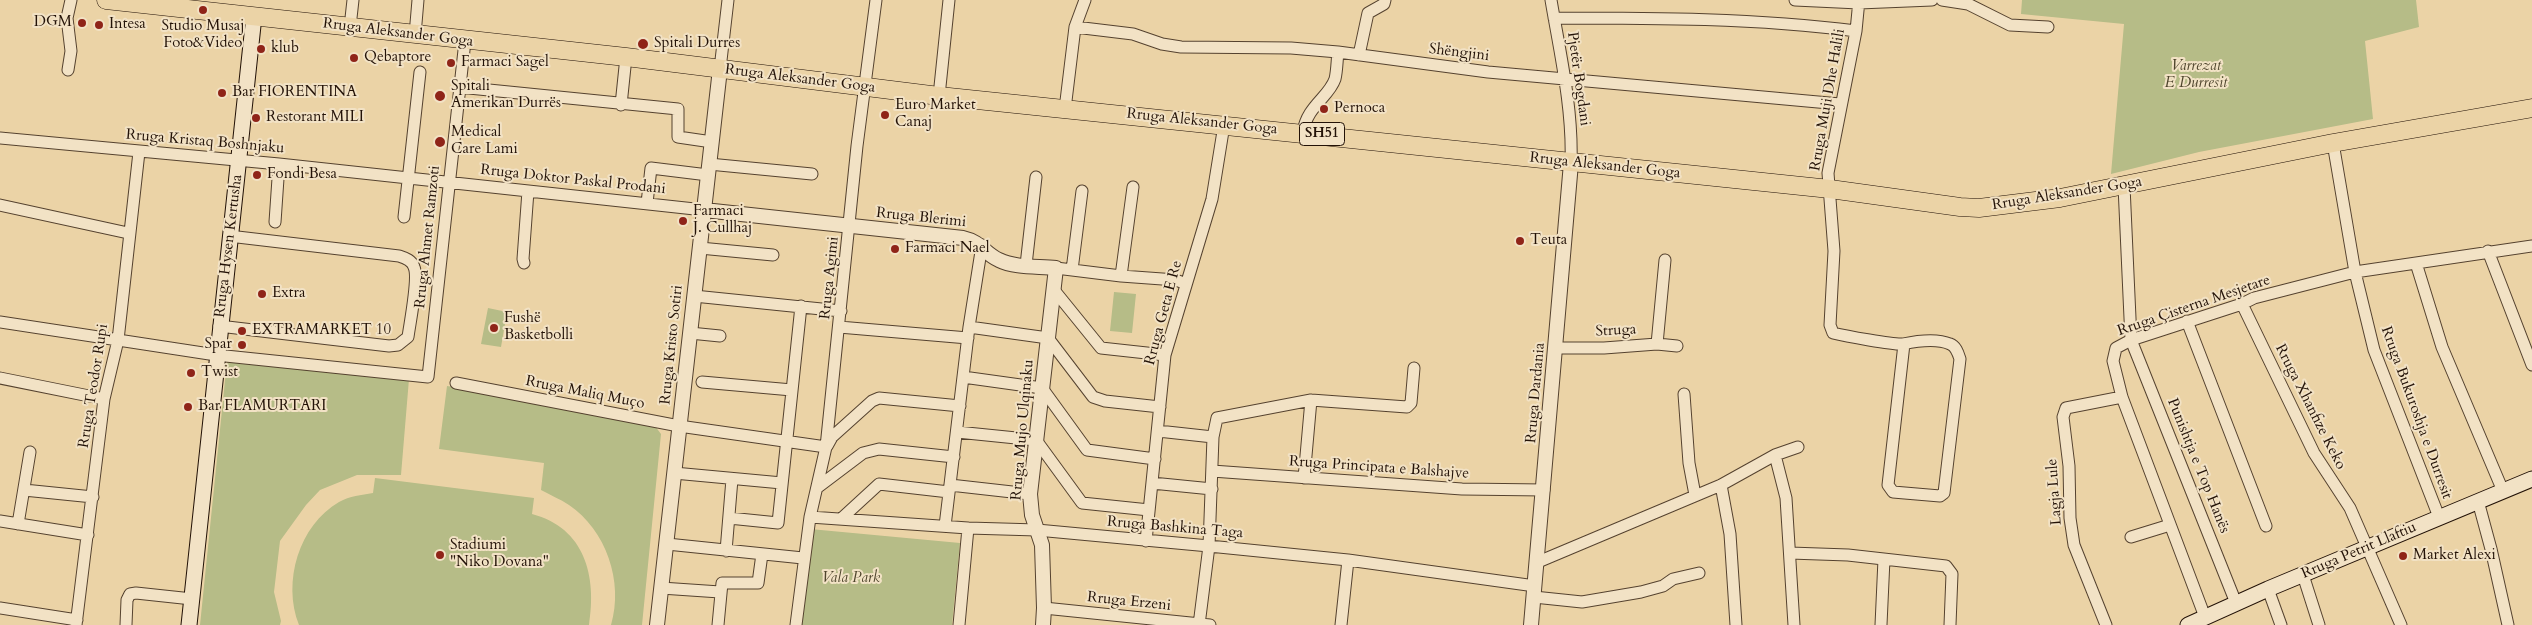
<!DOCTYPE html>
<html>
<head>
<meta charset="utf-8">
<style>
  body { margin:0 }
  canvas { display:block; background:#ebd3a6 }
</style>
</head>
<body>
<canvas width="2532" height="625"></canvas>
<script>
const ctx = document.querySelector('canvas').getContext('2d');
ctx.lineJoin = 'round';
function paint(path, color) {
  ctx.fillStyle = color;
  ctx.fill(path, 'evenodd');
}
function trace(path, color, width, dash) {
  ctx.strokeStyle = color;
  ctx.lineWidth = width;
  ctx.lineCap = dash ? 'butt' : 'round';
  ctx.setLineDash(dash || []);
  ctx.stroke(path);
}
function label(font, color, halo, rows, align = 'center') {
  ctx.font = font + ' Cardo,serif';
  ctx.lineWidth = 4;
  ctx.setLineDash([]);
  ctx.textBaseline = 'middle';
  ctx.strokeStyle = halo;
  ctx.fillStyle = color;
  for (const [text, x, y, turn = 0] of rows) {
    ctx.save();
    ctx.translate(x, y);
    ctx.rotate((+turn || 0) * Math.PI / 180);
    ctx.textAlign = isNaN(turn) ? turn : align;
    if (halo) ctx.strokeText(text, 0, 0);
    ctx.fillText(text, 0, 0);
    ctx.restore();
  }
}
paint(new Path2D(`
  M2022,0H2416L2419,27L2365,41L2373,119L2199,152L2111,174L2124,24L2021,14Z
  M1114,292L1136,294L1132,333L1110,331Z
  M488,308L507,312L501,347L481,344Z
  M227,361L409,379L401,475H357L320,490L306,505L280,541L274,592L281,621L280,625H200Z
  M447,386L516,397L655,426L661,434L642,625H611C624,582 606,530 569,505C560,499 550,495 541,490L544,463L439,449Z
  M375,478L534,498L532,514C585,528 597,576 589,625H299C282,582 299,525 339,502C350,496 361,495 373,493Z
  M810,529L960,543L952,625H801Z`), '#b6bc87');
const minor = new Path2D(`
  M1551,0C1560,53 1573,109 1571,163
  M1795,0L1859,3L1932,0
  M1859,0L1856,31L1828,173L1834,251L1830,325L1833,333C1845,336 1894,345 1903,344C1917,341 1936,338 1950,344C1956,346 1958,353 1960,359L1944,493L1940,496L1893,492L1888,485L1904,344
  M1942,0L1968,4L2010,25L2048,27
  M1554,18C1655,18 1756,18 1856,31
  M350,27L353,0
  M1075,27L1133,34L1162,44L1181,47L1291,48L1338,52L1488,72L1840,104
  M415,35L418,0
  M1359,55L1368,13L1384,4L1385,0
  M720,69L728,0
  M68,70L71,51L67,18L71,0
  M459,87L678,109V137L712,142
  M939,96L949,0
  M621,105L626,57
  M1065,109L1075,27L1085,0
  M1303,132C1307,106 1329,97 1335,79C1337,71 1337,60 1338,52
  M0,138L279,164L704,210
  M2333,143L2355,272L2374,350L2439,517
  M709,164L812,174
  M2124,186L2131,340L2236,603
  M647,203L651,168L708,175
  M0,205L128,233
  M404,217L420,72
  M275,222L279,164
  M700,248L773,255
  M2488,251L2532,365
  M524,263L523,259L528,191
  M2416,263L2442,347L2503,491
  M1026,265L1036,177
  M1056,268L1121,276L1176,280L1186,284
  M1072,270L1082,191
  M1121,276L1133,187
  M1054,290L1101,348L1165,355
  M694,296L841,311
  M2242,304L2314,453L2350,508L2401,625
  M2187,321L2266,526
  M0,322L216,355L428,377L465,41
  M219,326L389,346L398,345L408,337C410,322 419,278 414,267C412,260 405,258 399,256L229,236
  M839,327L968,338
  M969,327L1048,338L1093,397L1105,401L1160,407
  M690,333L720,336
  M1657,344L1665,260
  M1556,348H1604L1657,344L1677,346
  M963,377L1042,388L1087,450L1155,459
  M0,378L104,399
  M702,382L792,390
  M456,383L679,426L826,447
  M1684,394L1689,463L1695,495
  M1158,431L1213,437
  M957,432L1036,440L1082,503L1149,510
  M827,446L832,437L872,401L879,398L960,406
  M1775,455L1786,498L1794,625
  M1212,471L1462,489L1544,490
  M674,473L782,483
  M1304,478L1311,400
  M1152,483L1212,489
  M950,485L1030,494
  M1721,485L1730,534L1736,625
  M818,487L863,453L879,449L954,457
  M24,490L93,497
  M2478,501L2491,549L2508,625
  M810,517L968,528L1037,530L1209,546L1348,560L1535,586
  M729,518L778,523L801,306
  M842,518L879,484L949,492
  M0,521L88,535
  M18,524L30,452
  M945,526L969,327L982,245
  M2131,537L2170,525
  M1146,541L1165,355L1212,199L1224,125
  M667,544L803,558
  M726,551L732,479
  M1790,553L1848,555L1946,566L1952,574L1950,625
  M1538,562L1721,485L1775,455L1798,447
  M2303,575L2319,625
  M661,588L720,592
  M2268,589L2281,625
  M1534,597L1582,602L1641,592L1663,586L1673,579L1699,573
  M0,608L77,620
  M1044,608L1210,625
  M2205,617L2122,397L2113,361L2116,348L2131,340L2242,304L2254,298L2355,272L2532,246
  M76,625L104,399L118,340L139,152
  M126,625L127,600L130,594L136,593L192,599
  M718,625L722,583H758L762,554
  M796,625L810,517L826,447L857,146L876,0
  M959,625L968,528
  M1199,625L1209,546L1213,437L1217,418L1311,400L1407,407L1411,403L1414,368
  M1341,625L1348,560
  M1881,625L1884,559
  M2106,625L2074,545L2070,518L2069,466L2063,417L2066,408L2122,397`);
const tertiary = new Path2D(`
  M704,210L963,238C981,242 984,253 999,260C1015,268 1038,266 1056,268L1030,494L1032,515L1042,545L1044,608L1043,625
  M657,625L720,69
  M1531,625L1571,163`);
const secondary = new Path2D(`
  M189,625L254,16
  M2188,625L2268,589L2532,479`);
const primary = new Path2D(`
  M106,0L626,57L939,96L1830,189L1960,207L1979,208L2060,198L2333,143L2532,108`);
trace(minor, '#55422f', 13);
trace(tertiary, '#55422f', 16);
trace(secondary, '#231207', 17);
trace(primary, '#231207', 19);
trace(minor, '#f2e2c5', 11);
trace(tertiary, '#f2e2c5', 14);
trace(secondary, '#f2e2c5', 15);
trace(primary, '#ebd3a6', 18);
for (const [x, y, r, color] of [
  [203,10,5,"#8f2418"],
  [82,23,5,"#8f2418"],
  [99,25,5,"#8f2418"],
  [643,44,6,"#8f2418"],
  [261,49,5,"#8f2418"],
  [354,58,5,"#8f2418"],
  [451,63,5,"#8f2418"],
  [222,93,5,"#8f2418"],
  [440,96,6,"#8f2418"],
  [1324,109,5,"#8f2418"],
  [885,115,5,"#8f2418"],
  [256,118,5,"#8f2418"],
  [440,142,6,"#8f2418"],
  [257,175,5,"#8f2418"],
  [683,221,5,"#8f2418"],
  [1520,241,5,"#8f2418"],
  [895,249,5,"#8f2418"],
  [262,294,5,"#8f2418"],
  [494,328,5,"#8f2418"],
  [242,331,5,"#8f2418"],
  [242,345,5,"#8f2418"],
  [191,373,5,"#8f2418"],
  [188,407,5,"#8f2418"],
  [440,555,5,"#8f2418"],
  [2403,556,5,"#8f2418"]
]) {
  const dot = new Path2D();
  dot.arc(x, y, r, 0, 2 * Math.PI);
  ctx.fillStyle = color;
  ctx.fill(dot);
  trace(dot, '#f2e2c5', 2);
}
for (const [x, y, w] of [
  [1322,134,45]
]) {
  const box = new Path2D();
  box.roundRect(x - w / 2, y - 11.5, w, 23, 4);
  ctx.fillStyle = '#f2e2c5';
  ctx.fill(box);
  trace(box, '#231207', 1);
}
label('bold 14px', '#231207', null, [
  ["SH51",1322,134]
]);
label('15px', '#231207', '#f2e2c5', [
  ["DGM",72,23,"right"],
  ["Intesa",109,25],
  ["Studio Musaj",203,27,"center"],
  ["Foto&Video",203,44,"center"],
  ["Spitali Durres",654,44],
  ["klub",271,49],
  ["Qebaptore",364,58],
  ["Farmaci Sagel",461,63],
  ["Spitali",451,87],
  ["Amerikan Durrës",451,104],
  ["Bar FIORENTINA",232,93],
  ["Euro Market",895,106],
  ["Canaj",895,123],
  ["Pernoca",1334,109],
  ["Restorant MILI",266,118],
  ["Medical",451,133],
  ["Care Lami",451,150],
  ["Fondi Besa",267,175],
  ["Farmaci",693,212],
  ["J. Cullhaj",693,229],
  ["Teuta",1530,241],
  ["Farmaci Nael",905,249],
  ["Extra",272,294],
  ["Fushë",504,319],
  ["Basketbolli",504,336],
  ["EXTRAMARKET 10",252,331],
  ["Spar",232,345,"right"],
  ["Twist",201,373],
  ["Bar FLAMURTARI",198,407],
  ["Stadiumi",450,546],
  ["\"Niko Dovana\"",450,563],
  ["Market Alexi",2413,556]
], 'left');
label('15px', '#231207', '#f2e2c5', [
  ["Rruga Aleksander Goga",398,33,7],
  ["Shëngjini",1459,53,7],
  ["Rruga Aleksander Goga",800,79,7],
  ["Pjetër Bogdani",1578,79,82],
  ["Rruga Muji Dhe Halili",1828,100,-80],
  ["Rruga Aleksander Goga",1202,122,6],
  ["Rruga Kristaq Boshnjaku",205,142,5],
  ["Rruga Aleksander Goga",1605,166,6],
  ["Rruga Doktor Paskal Prodani",573,180,6],
  ["Rruga Aleksander Goga",2067,194,-9],
  ["Rruga Blerimi",921,218,6],
  ["Rruga Ahmet Ramzoti",428,237,-84],
  ["Rruga Hysen Kertusha",229,246,-83],
  ["Rruga Agimi",830,278,-84],
  ["Rruga Çisterna Mesjetare",2194,306,-19],
  ["Rruga Geta E Re",1164,313,-75],
  ["Struga",1616,331,-3],
  ["Rruga Kristo Sotiri",672,345,-84],
  ["Rruga Teodor Rupi",94,386,-81],
  ["Rruga Maliq Muço",585,393,11],
  ["Rruga Dardania",1536,393,-85],
  ["Rruga Xhanfize Keko",2310,407,63],
  ["Rruga Bukuroshja e Durresit",2416,413,70],
  ["Rruga Mujo Ulqinaku",1023,430,-85],
  ["Punishtja e Top Hanës",2198,466,68],
  ["Rruga Principata e Balshajve",1379,468,4],
  ["Lagja Lule",2055,492,-94],
  ["Rruga Bashkina Taga",1175,528,5],
  ["Rruga Petrit Llaftiu",2359,551,-23],
  ["Rruga Erzeni",1129,602,6]
]);
label('italic 15px', '#4f452d', '#f2e2c5', [
  ["Varrezat",2196,67],
  ["E Durresit",2196,84],
  ["Vala Park",851,579]
]);
</script>
</body>
</html>
